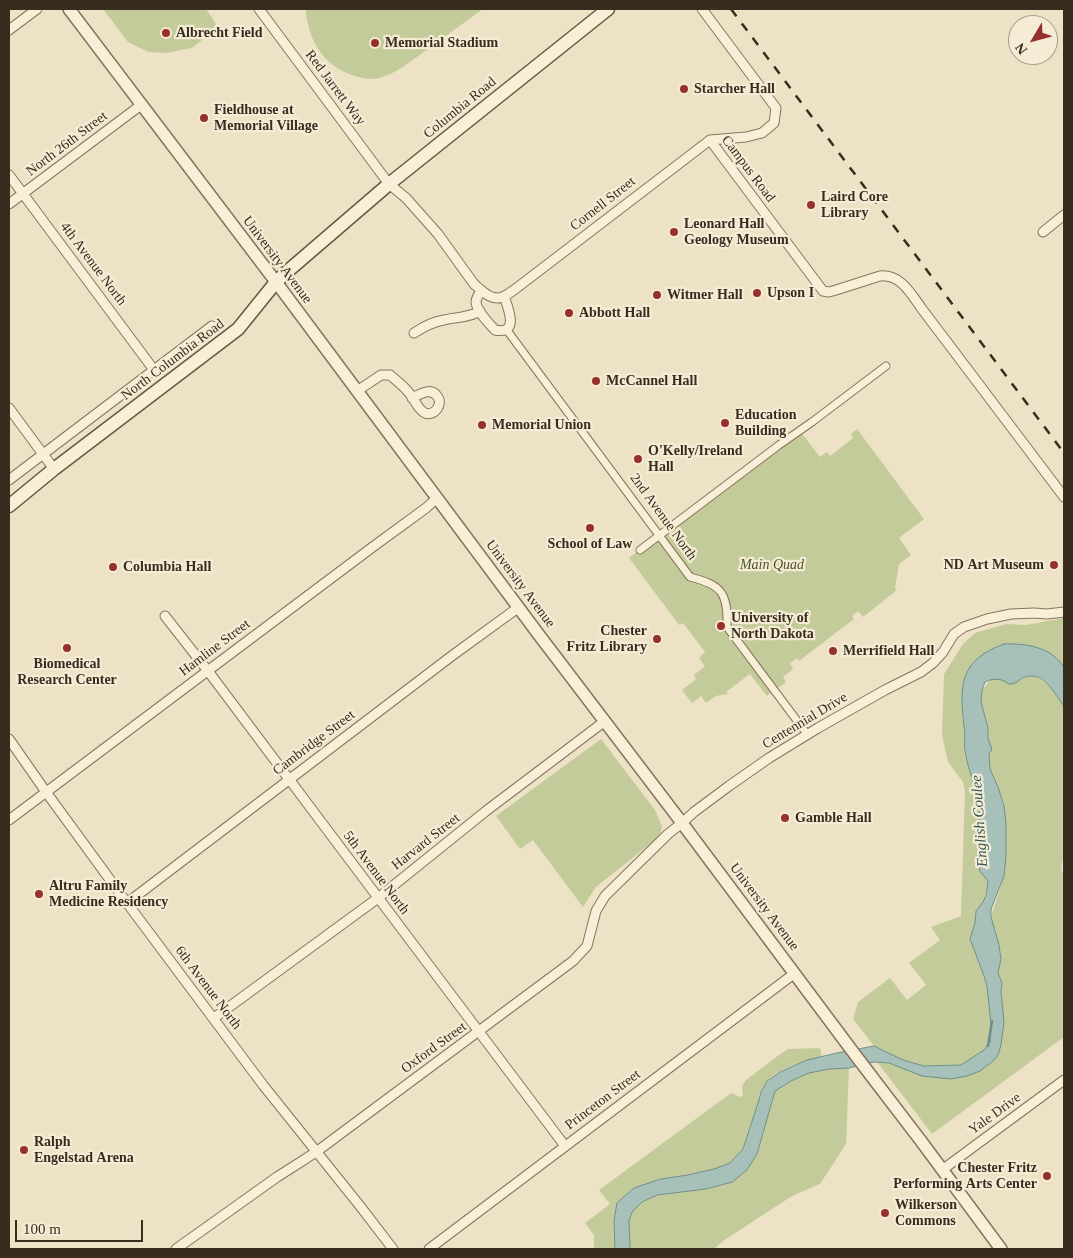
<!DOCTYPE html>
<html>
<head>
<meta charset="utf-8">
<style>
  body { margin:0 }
  #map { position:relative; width:1073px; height:1258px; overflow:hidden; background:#ede2c6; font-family:Georgia,serif }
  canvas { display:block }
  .frame { position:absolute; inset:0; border:10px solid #382c1f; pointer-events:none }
  .north { position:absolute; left:1008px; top:15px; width:50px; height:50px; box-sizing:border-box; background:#f5ecd5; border:1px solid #a99f8c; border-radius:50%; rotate:233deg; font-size:14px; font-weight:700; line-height:20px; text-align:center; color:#382c1f }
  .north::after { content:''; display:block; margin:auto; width:18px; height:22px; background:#95302e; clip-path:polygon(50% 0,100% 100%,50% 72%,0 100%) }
  .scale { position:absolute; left:15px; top:1220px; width:128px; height:22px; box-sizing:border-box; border:2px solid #382c1f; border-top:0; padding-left:6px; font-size:15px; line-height:18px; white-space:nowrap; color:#382c1f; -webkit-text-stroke:4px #f5ecd5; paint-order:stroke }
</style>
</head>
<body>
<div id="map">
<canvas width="1073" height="1258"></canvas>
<div class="frame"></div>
<div class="north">N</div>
<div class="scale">100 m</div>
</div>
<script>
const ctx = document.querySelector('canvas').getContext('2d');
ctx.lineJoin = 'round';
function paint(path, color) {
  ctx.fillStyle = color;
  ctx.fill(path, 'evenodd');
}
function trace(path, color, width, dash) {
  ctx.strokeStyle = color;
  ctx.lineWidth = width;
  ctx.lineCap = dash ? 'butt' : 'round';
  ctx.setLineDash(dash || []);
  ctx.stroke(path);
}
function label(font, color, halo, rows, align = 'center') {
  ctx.font = font + ' Georgia,serif';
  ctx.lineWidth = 4.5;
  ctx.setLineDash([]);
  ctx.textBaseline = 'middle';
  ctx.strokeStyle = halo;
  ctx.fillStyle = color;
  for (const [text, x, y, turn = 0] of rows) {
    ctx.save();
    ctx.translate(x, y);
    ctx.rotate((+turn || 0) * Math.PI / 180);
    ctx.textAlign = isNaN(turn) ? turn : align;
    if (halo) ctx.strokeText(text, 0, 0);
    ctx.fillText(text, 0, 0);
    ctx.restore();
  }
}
paint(new Path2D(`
  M103,9H206L218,27L192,48L166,53L148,52L128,42Z
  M306,9H483L403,67C393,73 382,79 370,79C366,79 362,78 359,77C332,71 314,51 308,24C307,19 305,14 306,9Z
  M857,429L924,519L899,538L911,555L899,564L895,588L897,590L863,617L858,611L852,616L854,619L799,661L797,658L790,663L793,669L783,677L786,682L767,696L750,674L726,692L728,694L716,696L706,703L701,696L692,703L682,690L696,679L694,675L705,666L699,658L705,652L683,623L679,625L629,558L800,431L820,457L827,452L830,456L853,438L851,434Z
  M1064,618V668C1060,660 1051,655 1043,649L977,660L967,672L964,680L962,714L965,732L964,743L965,755L976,792L979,812V835L983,842V861L988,881L983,902L976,911L975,923L970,940L984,976L992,1015L990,1042L984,1050L961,1065L924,1066L903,1060L874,1046L853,1019L858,1002L890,978L907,1000L926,985L909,963L940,940L931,927L961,916L965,791L963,782L948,762L942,735L944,674L963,644L975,633L1006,624L1026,625Z
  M1033,676C1049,682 1055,692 1064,706V851L1061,870L1064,874V1037L932,1134L878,1063H889L951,1079L998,1055L1002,983L998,973L1001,954L991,917L1004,876L1006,855V824L1004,806L998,787L990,769L988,728L981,702L982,690L991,679H1020L1026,677Z
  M601,739L655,810L662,826L660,836L596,887L583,907L533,840L520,849L496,816Z
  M820,1048L822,1058C806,1060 777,1069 767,1081C762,1087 760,1093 759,1100L743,1149L730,1163L714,1169L688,1175L661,1179L634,1188L617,1203L616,1249H594V1235L585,1223L610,1204L599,1190L731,1093L740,1097L743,1095L742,1086L746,1080L779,1055L788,1049Z
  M849,1068L846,1144L820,1184L792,1196L723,1241L714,1249H630L629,1221L632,1212L642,1202L657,1195L706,1189L732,1182L757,1154L775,1091L791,1081L809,1073L829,1069Z`), '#c4cb9a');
const water = new Path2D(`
  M1004,644C1025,643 1053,647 1064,668V706C1054,694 1045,671 1025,677C1020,678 1017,684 1011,684C1007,684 1008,683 1004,681C998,678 991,679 985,682L982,690L981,702L988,728V738L992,750L989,753L990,769L998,787L1004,806L1006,824V855L1004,876L991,909V917L999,945L1001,959L998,973L1002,983L1001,992L1004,1022L1001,1045L998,1055L993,1061L980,1071L967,1076L951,1079L922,1076L889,1063L873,1062L849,1068L829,1069L809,1073L791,1081L775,1091L757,1154L747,1170L732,1182L706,1189L657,1195L642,1202L632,1212L629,1221L630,1249H615L614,1220L617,1203L634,1188L661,1179L688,1175L714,1169L730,1163L743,1149L759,1100L761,1092L767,1081L780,1072L807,1060L837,1053L874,1046L903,1060L924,1066L961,1065L984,1050L990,1042L991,1023L987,987L984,976L970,939L975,923L976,911L983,902L986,895L988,881L979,870C983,862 986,849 982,841C981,837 980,839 979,834C978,827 980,819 979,811C978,805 977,799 976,793C973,780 968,768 966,756C963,746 966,736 964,726C959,684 960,660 1004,644Z`);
paint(water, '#a7c1ba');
trace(water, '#6e8f88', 1);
trace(new Path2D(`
  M988,1046L992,1021`), '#6e8f88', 2.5);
const pedestrian = new Path2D(`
  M509,333L690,577C722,585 728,593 727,627L807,734
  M640,550L779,445L812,422L886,366`);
const minor = new Path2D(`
  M259,9L389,184L406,198L438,234L474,284C482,291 491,301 503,297C507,295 511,292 514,290L710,140L746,137L762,133L774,123L776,108L702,9
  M9,30L37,9
  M710,140L823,291L829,292L836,290L880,276C901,274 911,294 922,309L1064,497
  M9,175L154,370
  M9,204L141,105
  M1043,232L1064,215
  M481,291C479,294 476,298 476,302C477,312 489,323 495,330C520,335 508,308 504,296
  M414,333C423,327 432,322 444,320C456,317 469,318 480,311
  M357,391L381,375H390C397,381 405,387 410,394C415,400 418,410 425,413C434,417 444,404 437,396C431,387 420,394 412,398
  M9,408L54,469
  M9,480L212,326
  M165,616L208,671L340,847L565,1146
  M9,739L46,792L127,903L263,1085L360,1206L393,1249
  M9,820L374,546L426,508L437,498
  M127,903L453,655L519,607
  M214,1018L378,898L486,811L605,721
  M942,1170L1064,1080
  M176,1249L277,1177L299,1163L316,1152L573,961L587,946L596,911L605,896L668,834L682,823L694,812L729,786L769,758L818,728L885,690L921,672L933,663L943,652L954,634L964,627L987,619L1011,614L1034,613L1047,614L1064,612
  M429,1249L795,973`);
const tertiary = new Path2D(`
  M69,9L276,282L539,635L676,815L856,1056L921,1141L1001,1249`);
const secondary = new Path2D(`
  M9,506L54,469L238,329L276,282L289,270L389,184L608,9`);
trace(pedestrian, '#88745c', 9);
trace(minor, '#88745c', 11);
trace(tertiary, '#88745c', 14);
trace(secondary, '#69563f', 15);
trace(pedestrian, '#f8efd9', 7);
trace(minor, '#f8efd9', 9);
trace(tertiary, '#f8efd9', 11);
trace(secondary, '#f8efd9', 12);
trace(new Path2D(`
  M731,9L1064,453`), '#382c1f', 2.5, [9, 9]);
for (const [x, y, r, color] of [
  [166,33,5,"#95302e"],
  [375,43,5,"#95302e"],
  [684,89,5,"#95302e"],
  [204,118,5,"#95302e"],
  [811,205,5,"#95302e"],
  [674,232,5,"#95302e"],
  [757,293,5,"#95302e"],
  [657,295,5,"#95302e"],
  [569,313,5,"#95302e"],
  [596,381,5,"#95302e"],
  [725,423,5,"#95302e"],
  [482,425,5,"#95302e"],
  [638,459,5,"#95302e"],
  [590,528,5,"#95302e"],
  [1054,565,5,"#95302e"],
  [113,567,5,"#95302e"],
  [721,626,5,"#95302e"],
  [657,639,5,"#95302e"],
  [67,648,5,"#95302e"],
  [833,651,5,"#95302e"],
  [785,818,5,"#95302e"],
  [39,894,5,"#95302e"],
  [24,1150,5,"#95302e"],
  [1047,1176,5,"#95302e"],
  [885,1213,5,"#95302e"]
]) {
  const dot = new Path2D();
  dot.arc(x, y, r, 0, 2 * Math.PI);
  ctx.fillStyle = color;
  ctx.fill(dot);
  trace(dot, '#f5ecd5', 2);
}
label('bold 14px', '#382c1f', '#f5ecd5', [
  ["Albrecht Field",176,33],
  ["Memorial Stadium",385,43],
  ["Starcher Hall",694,89],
  ["Fieldhouse at",214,110],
  ["Memorial Village",214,126],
  ["Laird Core",821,197],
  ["Library",821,213],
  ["Leonard Hall",684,224],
  ["Geology Museum",684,240],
  ["Upson I",767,293],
  ["Witmer Hall",667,295],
  ["Abbott Hall",579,313],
  ["McCannel Hall",606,381],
  ["Education",735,415],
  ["Building",735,431],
  ["Memorial Union",492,425],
  ["O'Kelly/Ireland",648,451],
  ["Hall",648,467],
  ["School of Law",590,544,"center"],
  ["ND Art Museum",1044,565,"right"],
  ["Columbia Hall",123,567],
  ["University of",731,618],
  ["North Dakota",731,634],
  ["Chester",647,631,"right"],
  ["Fritz Library",647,647,"right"],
  ["Merrifield Hall",843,651],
  ["Biomedical",67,664,"center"],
  ["Research Center",67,680,"center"],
  ["Gamble Hall",795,818],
  ["Altru Family",49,886],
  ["Medicine Residency",49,902],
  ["Ralph",34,1142],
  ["Engelstad Arena",34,1158],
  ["Chester Fritz",1037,1168,"right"],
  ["Performing Arts Center",1037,1184,"right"],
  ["Wilkerson",895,1205],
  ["Commons",895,1221]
], 'left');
label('14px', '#382c1f', '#f5ecd5', [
  ["Red Jarrett Way",335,88,53],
  ["Columbia Road",460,108,-39],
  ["North 26th Street",67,144,-37],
  ["Campus Road",748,169,53],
  ["Cornell Street",603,204,-38],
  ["University Avenue",277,260,53],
  ["4th Avenue North",93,264,53],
  ["North Columbia Road",173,360,-37],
  ["2nd Avenue North",663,517,54],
  ["University Avenue",520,584,53],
  ["Hamline Street",215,648,-37],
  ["Centennial Drive",805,721,-31],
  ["Cambridge Street",314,743,-37],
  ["Harvard Street",426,842,-38],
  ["5th Avenue North",376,873,53],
  ["University Avenue",764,907,53],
  ["6th Avenue North",208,988,53],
  ["Oxford Street",434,1048,-36],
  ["Princeton Street",603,1100,-37],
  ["Yale Drive",995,1114,-36]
]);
label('italic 14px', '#475427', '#f5ecd5', [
  ["Main Quad",772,565]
]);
label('italic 15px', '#2f5756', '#f5ecd5', [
  ["English Coulee",980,821,-94]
]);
</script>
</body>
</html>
